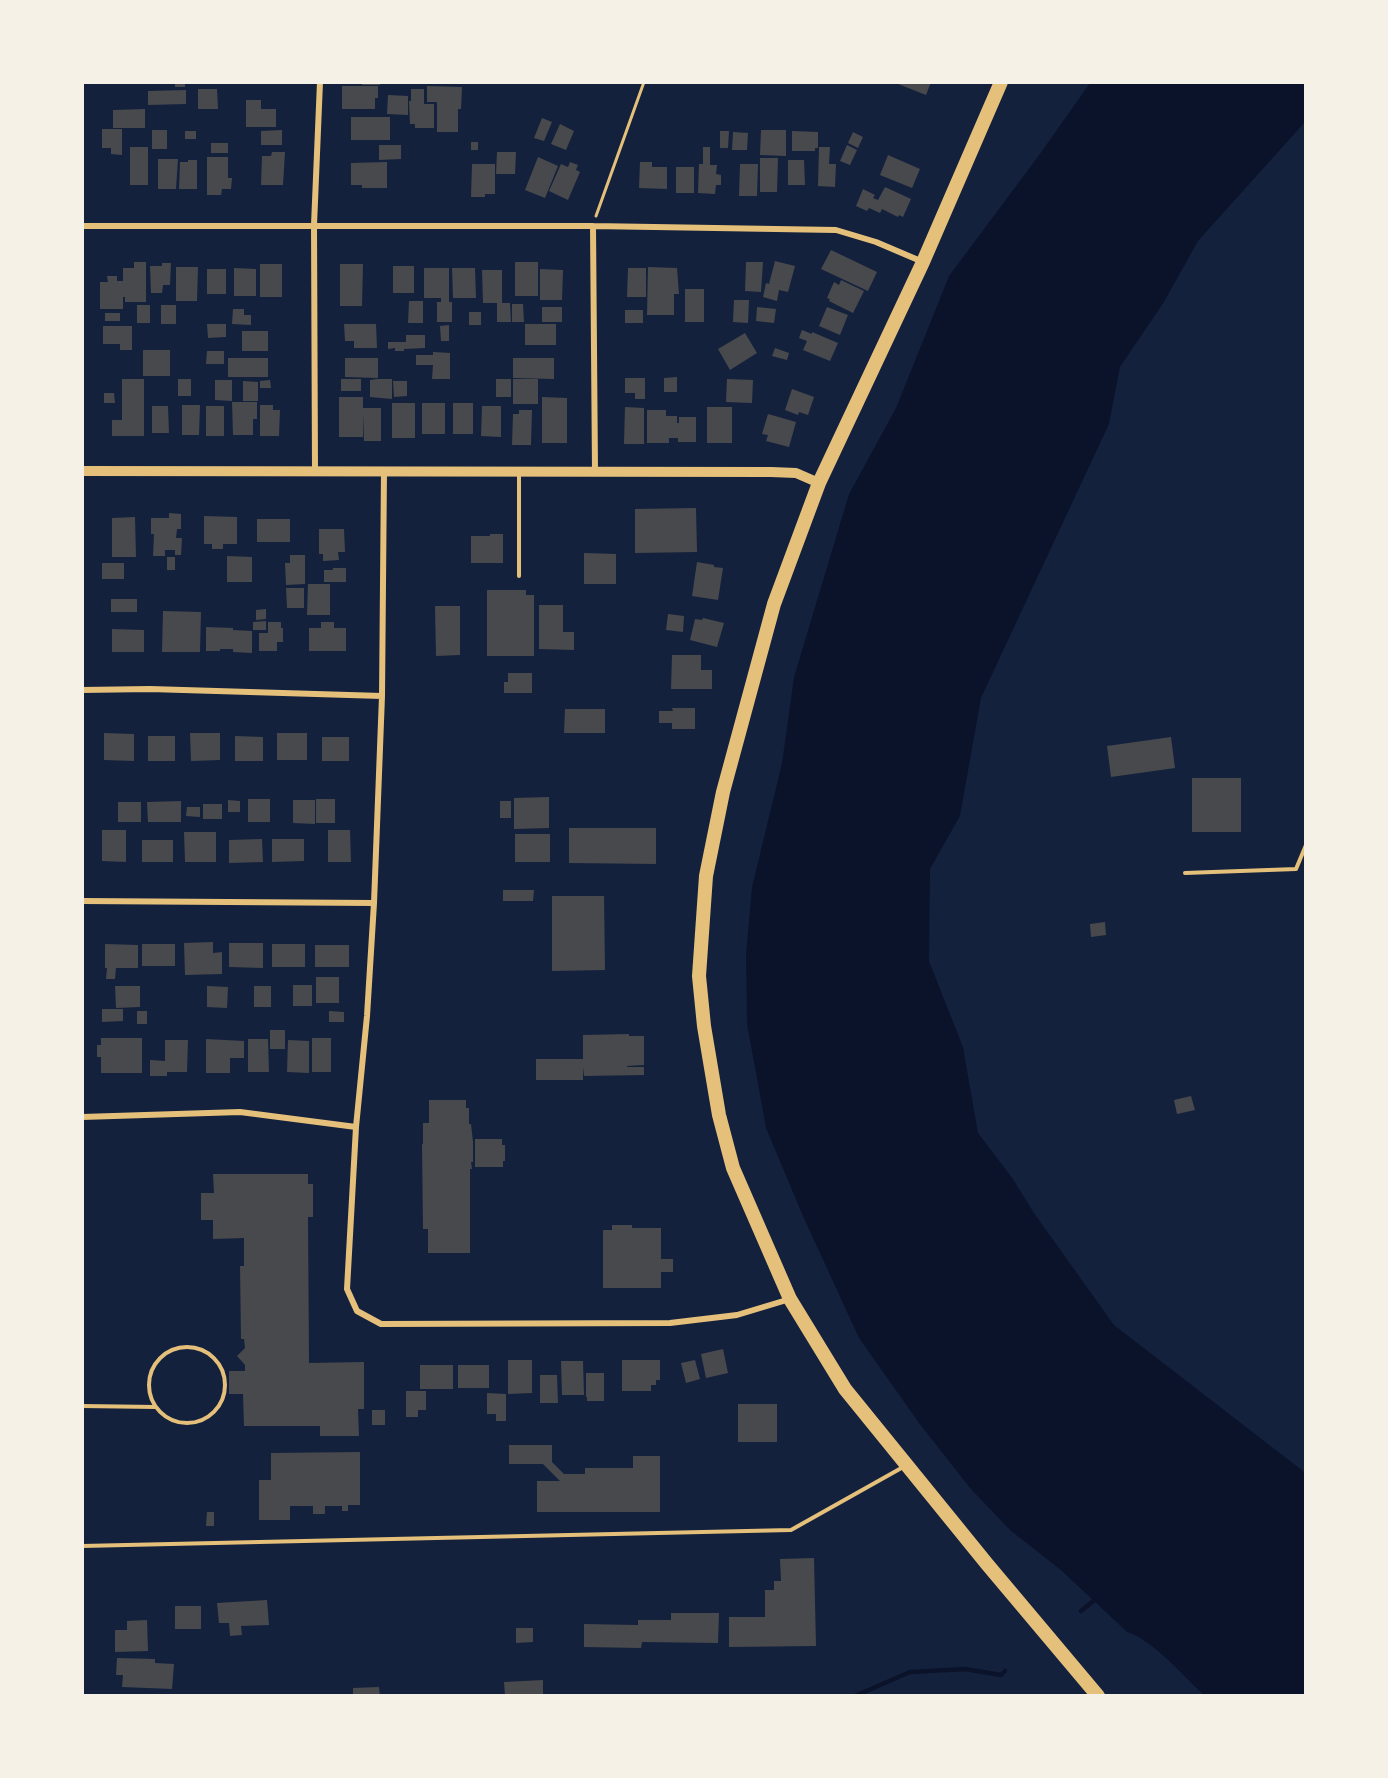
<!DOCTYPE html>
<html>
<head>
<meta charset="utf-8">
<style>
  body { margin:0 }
  #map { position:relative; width:1388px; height:1778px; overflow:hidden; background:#14213d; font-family:Helvetica,sans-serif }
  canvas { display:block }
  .frame { position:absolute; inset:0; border:84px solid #f6f1e7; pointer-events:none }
</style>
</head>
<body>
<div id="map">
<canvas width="1388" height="1778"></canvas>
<div class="frame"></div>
</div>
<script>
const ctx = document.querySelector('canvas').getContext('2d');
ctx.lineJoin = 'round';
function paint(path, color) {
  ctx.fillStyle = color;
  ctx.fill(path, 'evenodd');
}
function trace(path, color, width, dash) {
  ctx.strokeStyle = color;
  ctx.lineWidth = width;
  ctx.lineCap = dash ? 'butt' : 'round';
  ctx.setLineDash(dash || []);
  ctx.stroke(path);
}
paint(new Path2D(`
  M1090,83H1305V122L1198,241L1164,302L1120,367L1109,424L981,698L960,816L930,869L929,961L963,1047L978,1133L1013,1179L1034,1213L1114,1325L1303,1471L1305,1475V1695H1204C1184,1677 1153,1640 1127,1632L1062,1571L1010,1530L970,1488L919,1423L859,1338L802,1214L766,1128L747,1024L746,954L752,887L782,763L794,677L849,494L896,408L949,276L1037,158Z`), '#0b132b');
trace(new Path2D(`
  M1081,1611L1097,1598
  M855,1696L910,1672L965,1669L1001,1675L1005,1671`), '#0b132b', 4.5);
paint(new Path2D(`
  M175,82H185V87H175Z
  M362,82H380V85H362Z
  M893,82H931L926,95Z
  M342,86H378V98H375V109H342Z
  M427,86L462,87L461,109H458V132H437V102H427Z
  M198,89H217L218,109H198Z
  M411,89H424V104H434V128H415V124H410L409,101H411Z
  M186,90V104L148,105V91Z
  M388,95L408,96V115L387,114Z
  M246,100H261V109H276V127H246Z
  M145,109V128H113V110Z
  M351,117H390V140H351Z
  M542,118L552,122L544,141L534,138Z
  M560,124L574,131L566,150L551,144Z
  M102,129H122V155L111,154V148H102Z
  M152,130H167V149H152Z
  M282,130V145H261V131Z
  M761,130H786V156L760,155Z
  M185,131H196V139H185Z
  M720,131H729L728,148H720Z
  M792,131L818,132V148H815V151H792Z
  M733,132L748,133L747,150H732Z
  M853,132L863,137L858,148L848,143Z
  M471,142H478V150H471Z
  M211,143H228V153H211Z
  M379,145H401V159L379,160Z
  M847,145L857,150L850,165L840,161Z
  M130,147H148V185H130Z
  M703,147H710V165H717L716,174L721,175V185H716L715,194L698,193L699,164H703Z
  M819,147H830L829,164H836L835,187L818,186Z
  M272,152H285L283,185H261L262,156H271Z
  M497,152H516L515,174H496Z
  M888,155L920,169L912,188L880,175Z
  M207,157H228V178H232L231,189H222L221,195H207Z
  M538,157L558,166L545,198L525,190Z
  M760,158H778L777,192H760Z
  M158,159H178L176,189H158Z
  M188,160H197V189H179L180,162H188Z
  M788,160H804L805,185H788Z
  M387,162V188H362V185H351V163Z
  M570,162L578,165L576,170L580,172L568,200L549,191L561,164L568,167Z
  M640,162H652V167H667V189L639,188Z
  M472,164H495V194H485V197H471Z
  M740,164H758L757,196H739Z
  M676,167H694V193H676Z
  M885,187L911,199L903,217L899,215L898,217L882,209L880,213L869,208L867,211L856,206L863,189L875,195L873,198L878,200Z
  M831,250L877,272L868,291L821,269Z
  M775,261L795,266L788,292L779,290L777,301L763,297L766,283L769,284Z
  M134,262H146V302H125V297H123V309H100V282H108L107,276H117V281H123V268H134Z
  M515,262H538V296H515Z
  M746,262H763L761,292L745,291Z
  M162,263H171L170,285H163L162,293H151L150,266H162Z
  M260,264H282V297H260Z
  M340,264H363L362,306H340Z
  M393,266H414V293H393Z
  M176,267H198L197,301H176Z
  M648,267L677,268L679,294H674V315H647Z
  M234,268L256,269V296H234Z
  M424,268H449V302H452V322H437V302H441V298H424Z
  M452,268H475L476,298H453Z
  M628,268H646V297H627Z
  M207,269H226V294H207Z
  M540,269L563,270L562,300H540Z
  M482,270H502V303H510L511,322H497V303H483Z
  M841,280L864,291L853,313L829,301L830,299L827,298L834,282L839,285Z
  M685,289H704V322H685Z
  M734,300H749L748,323L733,322Z
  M409,301H423V323H408Z
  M512,304H523L524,322H512Z
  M137,305H150V323H137Z
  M161,305H176V324H161Z
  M542,307H562V322H542Z
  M757,307L776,309L774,323L756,321Z
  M827,307L848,315L840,335L819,326Z
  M233,309H244V315H251V325L232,324Z
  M625,310H643V323H625Z
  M469,312H481V325H469Z
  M105,313H120V321H105Z
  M207,324H226V337L208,338Z
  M344,324H376L377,348H354V341H345Z
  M525,324H556V345H525Z
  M449,325V341H441L440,326Z
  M103,326H132V350H120V344H103Z
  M802,330L812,334V332L838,343L830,361L803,350L807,341L799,338Z
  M242,331H268V351H242Z
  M745,333L757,353L730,370L718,349Z
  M406,335H425V348L404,349V351H395V348L388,349V342H406Z
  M775,348L789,353L787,360L772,356Z
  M143,350H170V376H143Z
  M207,351H224V364H206Z
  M433,352L450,353V379H432L433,365H416V355H433Z
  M228,358H268V377H228Z
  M345,358H378V378L345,377Z
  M513,358H554V379L513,378Z
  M677,377V392H664V378Z
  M625,378H645V399H635V393H625Z
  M122,379H144V436H112V420H122Z
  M178,379H191V396H178Z
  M341,379H361V391H341Z
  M377,379H392V399L370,397V380Z
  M496,379H511V397H496Z
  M513,379H538V404H513Z
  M727,379L753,380L752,403L726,402Z
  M215,380H232V401L215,400Z
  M270,380L271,388H260V381Z
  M243,381L258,382V401H243Z
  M393,381H407V396L394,397Z
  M792,389L814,397L808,415L799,412L798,415L785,410Z
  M104,393H114L115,403H104Z
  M339,397H363V408H381V441H364L363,413V437H339Z
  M542,397L567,398V443H542Z
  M232,402H257V419H253V435H233Z
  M392,403H415V438H392Z
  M422,403H445V434H422Z
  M453,403H473V434H453Z
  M182,405H200L199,435H182Z
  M260,405H273V410H280L279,436H260Z
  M152,406H168L169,433H152Z
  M206,406H224V436H206Z
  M482,406H501V437L481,436Z
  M625,407L644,408V444H624Z
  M707,407H732V443H707Z
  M519,410H532L531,445H512L513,414H519Z
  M647,410H666V416H677V423H679V417H696V442H678V438H669V443H647Z
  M768,414L796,422L789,447L766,441L768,435L762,434Z
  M696,508L697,552L635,553V509Z
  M169,513L181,514V529H177L176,538H182L181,555H175V550H165V556H153L154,534H151V518H169Z
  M204,516L237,517V544H223V549H212V544H204Z
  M135,517L136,557H112V518Z
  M257,519H290V542H257Z
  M319,529H344L345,552H338L339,560L323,561V554H319Z
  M490,534H503V563H471V536H490Z
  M584,553L616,554V584H584Z
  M290,555H305V584L286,585L285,563H290Z
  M227,556L252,557V582H227Z
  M167,557H175V570H167Z
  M697,562L714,565V567L723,568L718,600L692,596Z
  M102,563H124V579H102Z
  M333,568H346V582H324V570H333Z
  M308,584H330V615H307Z
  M286,588H304V608H287Z
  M487,590H526V595H534V656H487Z
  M111,599H137V612H111Z
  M539,605H563V632H574V650L539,649Z
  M435,606H460V655L436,656Z
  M266,609V619L256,620V610Z
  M163,611L201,612L200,652H162Z
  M668,614L684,616L683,632L666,630Z
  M703,618L724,623L717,647L690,640L695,619L702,620Z
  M266,621V630H253V622Z
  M268,622H281V628H283V642H277V651H259V633H268Z
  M321,622H334V628H346V651H309V628H321Z
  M206,627L233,628V630L252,631V653L233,652V649H220V651H206Z
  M112,629L144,630V652H112Z
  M672,655H701V670H712V689H671Z
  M508,673H532V693H504V682H508Z
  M672,708H695V729H672V723H659V711H673Z
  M565,709H605V733H564Z
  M104,733L134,734V761L104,760Z
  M190,733H220V760L191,761Z
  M277,733H307V760H277Z
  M148,736H175V761H148Z
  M235,736L263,737V761H235Z
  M322,737H349V761H322Z
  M1171,737L1175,768L1111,777L1107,746Z
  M1192,778H1241V832H1192Z
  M549,797V828L514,829V798Z
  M248,799H270V822H248Z
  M316,799H335V823H316Z
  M228,800L240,801V812H228Z
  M293,800H315V824L293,823Z
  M181,801V822H148L147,802Z
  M500,801H511V818H500Z
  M118,802H141V822H118Z
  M203,804H222V819H203Z
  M187,807H200V817L186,816Z
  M569,828H656V864L569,863Z
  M102,830H126V862L102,861Z
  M328,830H350L351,862H328Z
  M184,832H216V862H185Z
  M515,834H550V862H515Z
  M262,839L263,862L229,863V840Z
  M272,839H304V861L272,862Z
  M142,840H173V862H142Z
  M503,890H534L533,901H503Z
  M552,896H604L605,970L552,971Z
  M1105,922L1106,935L1091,937L1090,924Z
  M213,942V953L222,952V974L185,975L184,943Z
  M229,943H263V968L229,967Z
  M105,944L138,945V968H116L115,979H106L107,968H105Z
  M142,944H175V966H142Z
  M272,944H305V967H272Z
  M315,945H349V967H315Z
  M316,977H339V1003H316Z
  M293,985H312V1006H293Z
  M115,986H140V1007L116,1008Z
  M207,986L228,987L227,1008L207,1007Z
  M254,986H271V1007H254Z
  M102,1009H123V1021L102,1022Z
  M137,1011H147V1024H137Z
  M329,1011L344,1012V1022H329Z
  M270,1030H285V1049H270Z
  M629,1034V1036H644V1065L627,1066V1067H644V1075L584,1076L583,1067V1080H536V1059H583V1035Z
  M101,1038H142V1073H101V1057H97V1045H101Z
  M312,1038H331V1072H312Z
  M206,1039L244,1041V1058H230V1073H206Z
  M248,1039H268L269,1072H248Z
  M165,1040H188L187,1072H167V1076H150V1060L165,1061Z
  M288,1040L309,1041V1073L287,1072Z
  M1191,1096L1195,1110L1177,1114L1174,1100Z
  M429,1100H466V1108H469V1124H471L473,1142V1162H471L472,1169H470V1253H428V1229H423L422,1144H423V1123H429Z
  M475,1139H502V1145H505V1161H503V1167H475Z
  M213,1174H308V1184H313V1217H308L309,1363L364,1362V1409H358L359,1436H320V1426H244L243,1394H229V1371H245V1365L237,1356L245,1348L244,1339H241L240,1266H244V1238L213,1239V1220H201V1193H214Z
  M612,1225H632V1228H661V1259H673V1272H661V1288H603V1230H612Z
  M723,1349L728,1373L706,1378L701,1354Z
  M508,1360H532V1393L508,1394Z
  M622,1360H660V1380H656V1385H651V1391H622Z
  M695,1360L700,1379L686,1383L681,1363Z
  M561,1361H583L584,1395H562Z
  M420,1365H453V1389H420Z
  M458,1365H489V1388H458Z
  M586,1373H604V1401H587V1397H586Z
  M540,1375H557L558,1403H540Z
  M406,1391H426V1410H418V1417H406Z
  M487,1393L506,1394V1421H496V1414H487Z
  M738,1404H777V1442H738Z
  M372,1410H385V1425H372Z
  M509,1445H552V1462L564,1474H585V1468H633V1456H660V1512H537V1481H560L543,1464H509Z
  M360,1452V1505H348V1511H342V1506H325V1514H313V1506H290V1520H259V1480H271V1453Z
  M207,1512H214V1526H206Z
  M814,1558L816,1646L729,1647V1617H765V1590H774V1581H781L780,1559Z
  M267,1600L269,1625L241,1626L242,1635L230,1636L229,1623H219L217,1603Z
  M175,1606H201V1629H175Z
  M671,1613H719L718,1643L642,1642L641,1648L584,1647V1624L638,1625V1620H671Z
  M147,1620L148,1651L115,1652V1630H127V1621Z
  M516,1628H533V1642L516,1643Z
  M117,1658L155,1659V1663L174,1664L172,1689L122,1687L123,1675H116Z
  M543,1680V1696H505L504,1682Z
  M379,1687L380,1696H353V1688Z`), '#48494c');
trace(new Path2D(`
  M596,216L644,82`), '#e5c07b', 3);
trace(new Path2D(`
  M519,472V576
  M1185,873L1296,869L1306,845
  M149 1385a38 38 0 1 1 76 0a38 38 0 1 1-76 0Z
  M82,1406L156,1407
  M82,1546L791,1530L905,1466`), '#e5c07b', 4);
trace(new Path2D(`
  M82,226H593L836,230L876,242L923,262
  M593,226L595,471
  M384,471L382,696L374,903L367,1016L356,1127L347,1289L357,1311L381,1324L670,1323L737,1315L790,1299
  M315,472L314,225L320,82
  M82,690L150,689L382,696
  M82,901L374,903
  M82,1117L240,1112L356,1127`), '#e5c07b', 6);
trace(new Path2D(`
  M82,471L771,472L796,473L819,483`), '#e5c07b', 10);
trace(new Path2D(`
  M1001,82L923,262L819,483L774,604L723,792L706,876L699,976L704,1026L719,1115L733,1168L790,1299L845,1389L987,1564L1098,1696`), '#e5c07b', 14);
</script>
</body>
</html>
